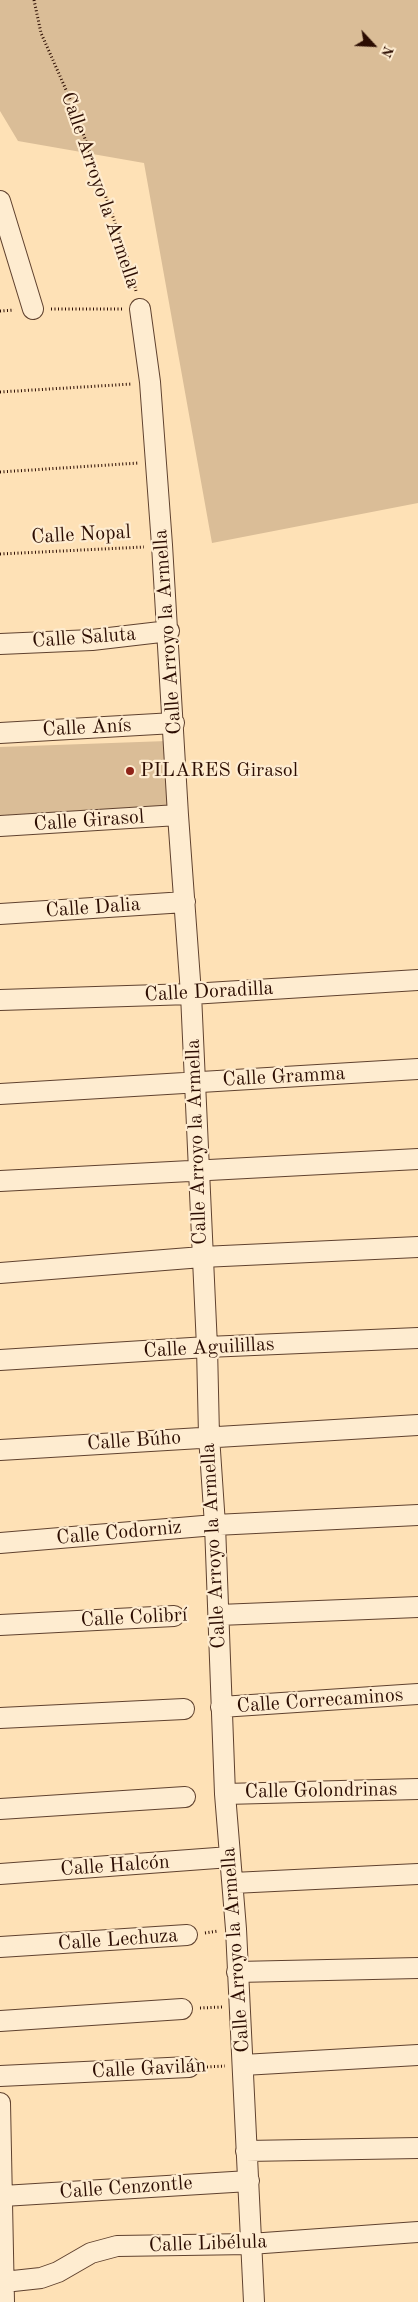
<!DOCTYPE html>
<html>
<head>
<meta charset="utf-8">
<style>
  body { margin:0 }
  #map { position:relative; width:418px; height:2302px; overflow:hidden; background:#fee1b6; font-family:"Old Standard TT",serif }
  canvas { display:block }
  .north { position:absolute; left:348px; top:20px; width:50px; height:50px; -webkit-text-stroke:4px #feecd0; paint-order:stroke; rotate:115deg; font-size:14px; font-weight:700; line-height:20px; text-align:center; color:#2c0d02 }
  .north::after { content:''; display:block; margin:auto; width:18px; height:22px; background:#2c0d02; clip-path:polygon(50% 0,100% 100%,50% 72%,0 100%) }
</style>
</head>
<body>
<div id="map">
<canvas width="418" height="2302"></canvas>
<div class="north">N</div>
</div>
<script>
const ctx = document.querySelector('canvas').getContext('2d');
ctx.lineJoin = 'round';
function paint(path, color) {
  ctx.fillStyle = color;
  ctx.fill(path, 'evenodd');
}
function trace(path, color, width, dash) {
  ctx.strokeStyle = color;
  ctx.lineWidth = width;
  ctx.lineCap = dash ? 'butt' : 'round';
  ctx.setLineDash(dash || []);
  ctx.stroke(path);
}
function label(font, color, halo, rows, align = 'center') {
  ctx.font = font + ' "Old Standard TT",serif';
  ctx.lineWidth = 4.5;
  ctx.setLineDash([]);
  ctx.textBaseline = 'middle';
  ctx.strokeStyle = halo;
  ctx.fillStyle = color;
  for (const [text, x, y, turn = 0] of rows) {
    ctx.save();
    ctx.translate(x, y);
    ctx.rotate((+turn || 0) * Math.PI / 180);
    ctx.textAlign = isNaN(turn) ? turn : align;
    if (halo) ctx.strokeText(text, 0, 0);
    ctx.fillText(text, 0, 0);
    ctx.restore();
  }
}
paint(new Path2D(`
  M0,0H418V503L212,543L144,163L18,141L0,111Z
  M167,741L171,805L0,816V747Z`), '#dabd97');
const minor = new Path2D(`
  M0,201L33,309
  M140,309L150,382L162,545L178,815L191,994L207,1347L209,1436L215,1525L225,1794L236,1929L254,2302
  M0,644L92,640L169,631
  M0,733L174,723
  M0,826L178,815
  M0,914L185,902
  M0,1000L191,994L418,980
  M0,1094L418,1069
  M0,1181L418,1159
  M0,1273L202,1257L418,1247
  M0,1360L207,1347L418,1338
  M0,1450L418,1425
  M0,1543L215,1525L418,1515
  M219,1615L418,1607
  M0,1625L174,1616
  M221,1707L418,1694
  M0,1718L184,1709
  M225,1794L418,1789
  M0,1809L185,1797
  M0,1874L230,1857
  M233,1883L418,1874
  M0,1947L187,1935
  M237,1972L418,1968
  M0,2021L182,2009
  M243,2065L418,2055
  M0,2076L189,2067
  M0,2103L4,2302
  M246,2151L418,2148
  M3,2196L249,2181
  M4,2282L41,2278L58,2272L91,2253L117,2246L250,2244L418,2232`);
trace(minor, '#60422f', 22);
trace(new Path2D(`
  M34,0L41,33L74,108L128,259L136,291
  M51,309H122
  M0,311L14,310
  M0,392L132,384
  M0,472L139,463
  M0,554L144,547
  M205,1933L218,1931
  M200,2008L222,2007
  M207,2067L225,2066`), '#2c0d02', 3, [1, 2.5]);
trace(minor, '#feecd0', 20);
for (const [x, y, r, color] of [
  [130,771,5,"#8f2418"]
]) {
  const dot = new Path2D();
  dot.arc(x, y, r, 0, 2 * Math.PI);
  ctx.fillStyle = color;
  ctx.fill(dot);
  trace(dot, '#feecd0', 2);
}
label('20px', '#2c0d02', '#feecd0', [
  ["Calle Arroyo la Armella",100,190,71],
  ["Calle Nopal",81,535,-3],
  ["Calle Arroyo la Armella",168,632,-94],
  ["Calle Saluta",84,638,-4],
  ["Calle Anís",87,728,-3],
  ["Calle Girasol",89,821,-4],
  ["Calle Dalia",93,908,-4],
  ["Calle Doradilla",209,992,-3],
  ["Calle Gramma",284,1077,-3],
  ["Calle Arroyo la Armella",197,1142,-92],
  ["Calle Aguilillas",209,1348,-3],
  ["Calle Búho",134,1441,-4],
  ["Calle Codorniz",119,1533,-5],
  ["Calle Arroyo la Armella",214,1546,-93],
  ["Calle Colibrí",134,1618,-3],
  ["Calle Correcaminos",320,1701,-4],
  ["Calle Golondrinas",321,1791,-1],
  ["Calle Halcón",115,1866,-4],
  ["Calle Lechuza",118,1940,-4],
  ["Calle Arroyo la Armella",236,1950,-94],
  ["Calle Gavilán",149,2069,-3],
  ["Calle Cenzontle",126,2188,-4],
  ["Calle Libélula",208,2244,-2]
]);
label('20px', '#2c0d02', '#feecd0', [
  ["PILARES Girasol",140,771]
], 'left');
</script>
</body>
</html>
